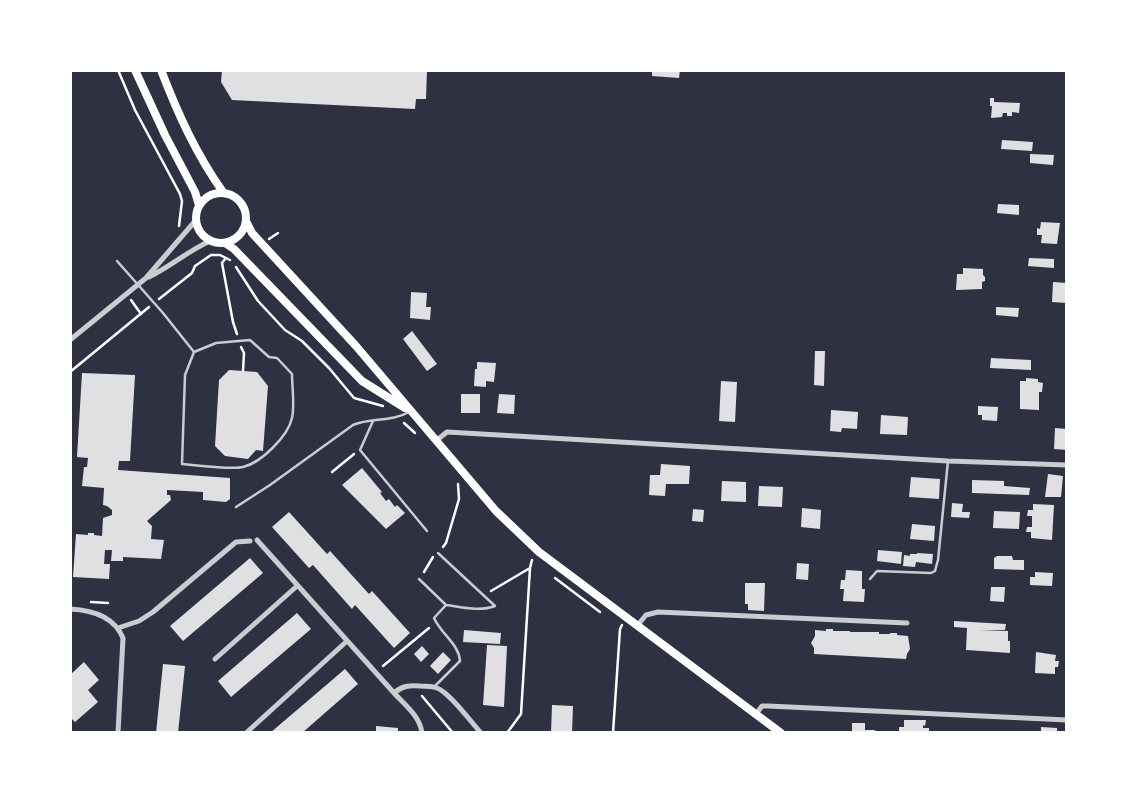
<!DOCTYPE html>
<html>
<head>
<meta charset="utf-8">
<style>
  body { margin:0 }
  #map { position:relative; width:1137px; height:803px; overflow:hidden; background:#2d3142; font-family:Spectral,serif }
  canvas { display:block }
  .frame { position:absolute; inset:0; border:72px solid #fff; pointer-events:none }
</style>
</head>
<body>
<div id="map">
<canvas width="1137" height="803"></canvas>
<div class="frame"></div>
</div>
<script>
const ctx = document.querySelector('canvas').getContext('2d');
ctx.lineJoin = 'round';
function paint(path, color) {
  ctx.fillStyle = color;
  ctx.fill(path, 'evenodd');
}
function trace(path, color, width, dash) {
  ctx.strokeStyle = color;
  ctx.lineWidth = width;
  ctx.lineCap = dash ? 'butt' : 'round';
  ctx.setLineDash(dash || []);
  ctx.stroke(path);
}
paint(new Path2D(`
  M222,70H427L426,99H416L415,109L232,100L221,82Z
  M652,70H680L679,78L652,76Z
  M990,98H994V102L1020,103L1019,113L1012,112V116H1007V113H1003L1002,117L991,118L992,106H990Z
  M1002,140L1033,142L1032,151L1001,149Z
  M1030,154L1054,155L1053,165L1030,163Z
  M998,204L1019,205V215L997,213Z
  M1041,222L1060,223L1057,244L1041,243L1042,235H1037V228L1040,229Z
  M1029,258L1054,259V268L1028,266Z
  M963,268L983,269V275L985,277V281L982,282V289L956,290L957,274H963Z
  M1053,282L1067,283V303L1052,302Z
  M411,292L427,293L426,307H431L430,320L410,318Z
  M996,307L1019,308L1018,317L996,315Z
  M412,331L437,364L427,371L403,339Z
  M815,351H825L824,386L814,385Z
  M991,358L1031,360V370L990,368Z
  M477,362L496,363L494,382L486,381V387L474,386L475,369H477Z
  M229,370L257,372L268,386L263,451L256,450L248,459L225,456L215,446L219,380Z
  M82,373L135,375L130,461H119L118,470L230,478V499L226,502L203,500V492L167,490V495H170L171,500L147,521L152,526L151,539L164,540L161,559L123,557V561H111L112,550H105L104,564H110L109,579L73,577L76,534L88,535V533H94V535L102,536L103,518L112,515V510L107,506L103,505L104,488L82,486L84,467H87L88,458L77,457Z
  M1026,378L1038,379V382L1043,383L1042,392H1039V410L1020,409V381H1026Z
  M721,381L737,382L735,422L719,421Z
  M461,394H480V413H461Z
  M499,394L515,395L514,414L497,413Z
  M978,406L998,407L997,421L982,420V415H978Z
  M831,410L858,412L857,429L842,428L841,432L830,431Z
  M881,415L908,417L907,435L880,434Z
  M1055,428L1067,429V450L1054,449Z
  M661,464L690,466L689,484H666L665,496L649,495L650,475H660Z
  M362,468L382,492L380,493L386,501L389,499L395,507L397,505L405,513L386,529L342,485Z
  M1048,474L1063,476L1061,497H1045Z
  M911,477L940,479L939,499L909,497Z
  M972,480L1004,481V486L1030,488L1029,495L972,493Z
  M722,481L746,482V502L721,501Z
  M759,486L783,487L782,507L758,506Z
  M952,503L963,504L962,512H970L969,518L951,517Z
  M1033,504L1054,505L1052,540L1031,538V532H1026L1027,527H1032V516H1027L1028,510H1033Z
  M802,508L821,510L820,529L801,527Z
  M693,509L704,510L703,522L692,521Z
  M994,511L1020,512L1019,529L993,528Z
  M289,512L327,554L330,551L369,594L372,591L410,633L394,648L355,605L352,609L313,565L309,568L272,527Z
  M912,524L935,526L934,541L910,539Z
  M878,550L902,552L901,564L877,561Z
  M917,553L933,554L932,564L916,562L915,567L903,566L904,555L910,556V554H917Z
  M997,556H1012L1013,560H1024V570L994,569V558Z
  M250,558L263,573L183,641L170,626Z
  M797,563L809,564L808,580L796,579Z
  M846,570L862,571V589H865L864,602L843,601L844,589H840L841,580H845Z
  M1035,572L1053,573L1052,586L1030,585V577H1035Z
  M745,583H765L764,611L748,610V604H745Z
  M991,587H1005L1004,602L990,601Z
  M297,613L311,629L231,697L218,681Z
  M954,621L1006,624L1005,630H979L1008,631V641H1010V653L966,650L967,628L954,627Z
  M826,629H833V631H850V632H879V634H890V633H897V635L908,636L910,649L907,654L906,659L814,654V648L811,643L815,636V630L826,631Z
  M464,630L501,633L500,644L463,642Z
  M487,645L507,646L504,707L483,705Z
  M422,646L429,654L421,662L414,654Z
  M443,652L451,660L438,674L430,666Z
  M1036,652L1056,655L1055,661H1059L1058,667H1055V674L1035,673Z
  M84,662L99,680L88,690L98,702L75,722L70,717V675Z
  M163,664L185,666L178,733H156Z
  M345,669L358,684L302,733H270Z
  M552,705L573,706L572,733H551Z
  M904,720H926L925,726L923,725V728H929V733H899V727H904Z
  M852,723H865V730H874L876,731V733H852Z
  M376,726L398,728V733H376Z
  M1041,727L1057,728V733H1041Z`), '#e0e0e3');
trace(new Path2D(`
  M118,70L135,110L180,194L182,201L179,226
  M269,239L278,233
  M225,259L222,263L233,322L237,334
  M236,267L258,301L285,330L302,341L329,368L354,398L383,406
  M159,299L192,273L195,266L211,255H220L230,260
  M131,300L141,314
  M241,347L244,353L243,371
  M70,372L149,307
  M404,423L415,433
  M332,472L354,454
  M443,547L446,543L459,499L458,484
  M424,572L433,557
  M555,578L600,612
  M491,591L530,568
  M91,602L108,603
  M383,666L429,628
  M422,696L453,733
  M507,733L521,714L530,568L532,560
  M613,733L620,629L622,625`), '#fff', 2.5);
trace(new Path2D(`
  M117,261L163,313L194,352L185,375L182,464C197,465 231,470 243,467C261,463 288,436 292,418C295,405 292,388 292,374L277,358L269,357L250,340L216,343L194,352
  M373,421L360,450L427,531
  M236,507L270,485L353,425C373,417 390,423 411,411
  M438,553L495,606C479,612 462,607 446,605
  M419,579L446,605L434,618C441,634 459,644 460,661L434,687
  M870,579L877,571L931,573L935,571L938,560L948,461`), '#caccd0', 2.5);
trace(new Path2D(`
  M149,277C171,266 188,251 210,241
  M70,340L146,278L196,220
  M437,440L447,432L948,461L1067,465
  M257,540L394,693C402,686 409,685 420,686C426,686 432,686 437,688C450,693 471,722 481,733
  M70,609C92,610 114,616 123,638L118,733
  M637,626L646,615L658,612L907,623
  M118,628L139,621L153,612L236,542L250,541
  M215,659L297,586
  M394,693C405,705 420,716 422,733
  M756,714L762,706H768L1067,720
  M246,733L347,641`), '#caccd0', 5);
trace(new Path2D(`
  M135,70L165,135L195,192L199,205
  M161,70C178,114 196,154 223,192
  M196 218a25 25 0 1 1 50 0a25 25 0 1 1-50 0Z
  M247,223L252,233L356,346L496,511L539,552L781,733
  M225,243L234,249L362,381L405,408`), '#fff', 8);
</script>
</body>
</html>
